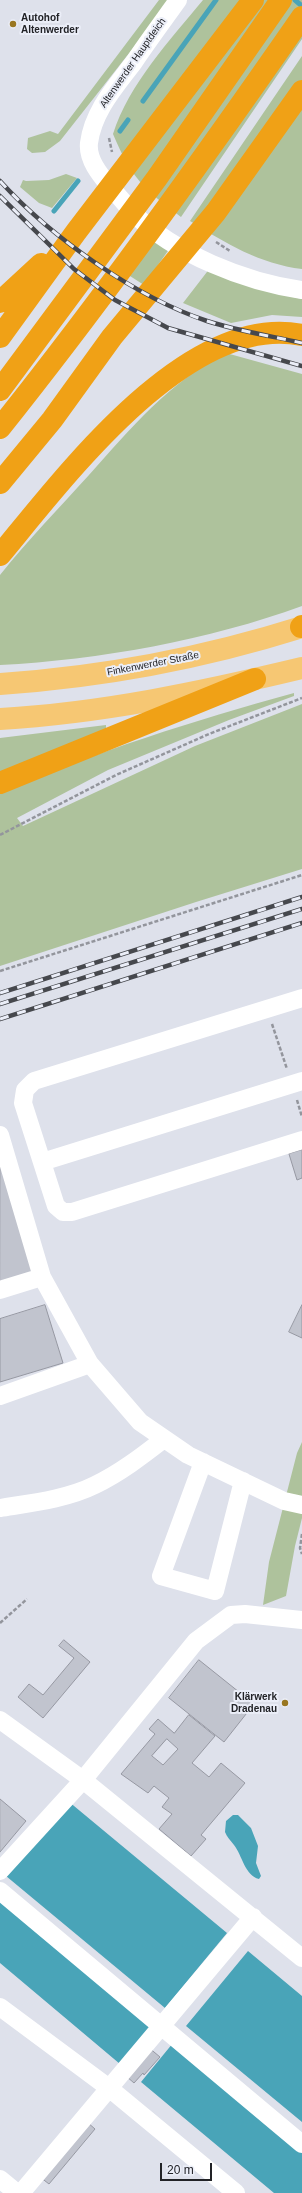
<!DOCTYPE html>
<html>
<head>
<meta charset="utf-8">
<style>
  body { margin:0 }
  #map { position:relative; width:302px; height:2193px; overflow:hidden; background:#dee1eb; font-family:Arial,sans-serif }
  canvas { display:block }
  .scale { position:absolute; left:160px; top:2163px; width:52px; height:18px; box-sizing:border-box; border:2px solid #222327; border-top:0; padding-left:5px; font-size:12px; line-height:14px; white-space:nowrap; color:#222327; -webkit-text-stroke:3px #ebeef8; paint-order:stroke }
</style>
</head>
<body>
<div id="map">
<canvas width="302" height="2193"></canvas>
<div class="scale">20 m</div>
</div>
<script>
const ctx = document.querySelector('canvas').getContext('2d');
ctx.lineJoin = 'round';
function paint(path, color) {
  ctx.fillStyle = color;
  ctx.fill(path, 'evenodd');
}
function trace(path, color, width, dash) {
  ctx.strokeStyle = color;
  ctx.lineWidth = width;
  ctx.lineCap = dash ? 'butt' : 'round';
  ctx.setLineDash(dash || []);
  ctx.stroke(path);
}
function label(font, color, halo, rows, align = 'center') {
  ctx.font = font + ' Arial,sans-serif';
  ctx.lineWidth = 4;
  ctx.setLineDash([]);
  ctx.textBaseline = 'middle';
  ctx.strokeStyle = halo;
  ctx.fillStyle = color;
  for (const [text, x, y, turn = 0] of rows) {
    ctx.save();
    ctx.translate(x, y);
    ctx.rotate((+turn || 0) * Math.PI / 180);
    ctx.textAlign = isNaN(turn) ? turn : align;
    if (halo) ctx.strokeText(text, 0, 0);
    ctx.fillText(text, 0, 0);
    ctx.restore();
  }
}
paint(new Path2D(`
  M159,0H168L141,38L60,141L45,152L32,153L27,149L28,138L50,131L58,134Z
  M203,0H302V39L181,217C143,188 132,179 113,134C129,84 170,40 203,0Z
  M302,56V269C260,264 225,243 190,221Z
  M66,174L77,178L52,208L39,203L20,187L23,180L26,181L49,180Z
  M148,231L172,245L144,285L119,269Z
  M210,268L267,291L302,299V317L272,315L231,323L183,303Z
  M226,353L302,374V606C209,640 99,660 0,665V575C28,540 59,508 89,475C131,428 169,382 226,353Z
  M294,693V696L229,720L108,770L17,818L23,826L195,746L302,704V869L196,902L0,966V794C96,751 193,721 294,693Z
  M106,725V729L0,772V738Z
  M302,1442V1518L295,1546L286,1596L263,1605L269,1562L297,1453Z`), '#aec29c');
paint(new Path2D(`
  M68,1801L227,1933L165,2008L6,1876Z
  M233,1815H238L251,1828L258,1846L256,1863L261,1876L259,1879C245,1876 242,1855 234,1845C230,1840 227,1837 225,1832L226,1821Z
  M0,1898L152,2025L120,2064L0,1963Z
  M248,1951L302,1996V2122L186,2026Z
  M173,2043L302,2151V2193H274L141,2082Z`), '#49a4b8');
trace(new Path2D(`
  M295,0L302,6
  M143,101L216,0
  M120,131L128,120
  M54,211L78,181`), '#49a4b8', 5);
const building = new Path2D(`
  M302,1150V1178L297,1180L289,1154Z
  M0,1163L35,1271L0,1282Z
  M45,1305L63,1363L0,1382V1319Z
  M302,1305V1338L289,1332Z
  M64,1640L90,1662L43,1718L18,1697L29,1684L43,1695L74,1658L59,1646Z
  M199,1660L254,1704L224,1742L169,1698Z
  M189,1715L215,1736L192,1763L209,1777L221,1763L245,1783L201,1835L206,1839L191,1856L159,1829L172,1814L162,1807L169,1798L154,1786L148,1793L121,1774L155,1734L149,1729L158,1719L174,1733ZM167,1739L178,1749L163,1765L152,1756Z
  M0,1799L26,1821L0,1852Z
  M148,2047L160,2057L144,2075L143,2073L134,2083L126,2076Z
  M87,2122L95,2129L49,2184L40,2177Z`);
paint(building, '#c1c4ce');
trace(building, '#9698a2', 1);
trace(new Path2D(`
  M109,138L112,152
  M216,242L230,251
  M0,835L116,775L209,734L302,698
  M0,971L302,875
  M272,1024L287,1069
  M297,1100L302,1117
  M302,1534L300,1548L302,1554
  M0,1623L27,1599`), '#93959c', 2.5, [4, 2]);
trace(new Path2D(`
  M178,0C163,21 148,41 134,62C116,86 93,111 89,143C87,160 101,176 111,188C119,196 126,205 133,213C175,254 245,282 302,290
  M302,998L34,1081L25,1090L23,1103L56,1206L63,1212H72L302,1140
  M0,1135L42,1277L90,1364L140,1422L188,1455L284,1501L302,1505
  M42,1162L302,1081
  M0,1290L42,1277
  M0,1396L90,1364
  M203,1462L161,1576L215,1591L243,1481
  M0,1508C31,1503 67,1499 95,1485C120,1473 142,1456 164,1439
  M0,1720L83,1780L302,1958
  M0,1871L83,1780L196,1641L231,1615L245,1614L302,1620
  M0,1891L302,2144
  M0,2007L109,2088L236,2193
  M0,2179L17,2193
  M21,2193L253,1917`), '#fff', 18);
trace(new Path2D(`
  M0,684C103,677 204,658 302,627
  M0,719C103,713 202,692 302,668`), '#f6c773', 22);
trace(new Path2D(`
  M0,302L41,264
  M0,337L76,232L253,0
  M0,390L157,178L281,0
  M0,428C106,295 205,157 302,17
  M0,483L52,420L112,337L216,212L302,91
  M0,555C64,478 188,311 302,335
  M301,627L302,626
  M0,783L255,679`), '#f0a116', 22);
const rail = new Path2D(`
  M0,181C51,237 135,297 207,321C238,331 271,336 302,343
  M0,196L74,269L115,300L168,328L302,366
  M0,993L302,897
  M0,1004L302,909
  M0,1019L302,923`);
trace(rail, '#46484d', 4.5);
trace(rail, '#ebeef8', 3, [9]);
for (const [x, y, r, color] of [
  [13,24,4,"#997620"],
  [285,1703,4,"#997620"]
]) {
  const dot = new Path2D();
  dot.arc(x, y, r, 0, 2 * Math.PI);
  ctx.fillStyle = color;
  ctx.fill(dot);
  trace(dot, '#ebeef8', 1.5);
}
label('bold 10px', '#222327', '#ebeef8', [
  ["Autohof",21,18],
  ["Altenwerder",21,30],
  ["Klärwerk",277,1697,"right"],
  ["Dradenau",277,1709,"right"]
], 'left');
label('10px', '#222327', '#ebeef8', [
  ["Altenwerder Hauptdeich",133,63,-55],
  ["Finkenwerder Straße",153,664,-11]
]);
</script>
</body>
</html>
